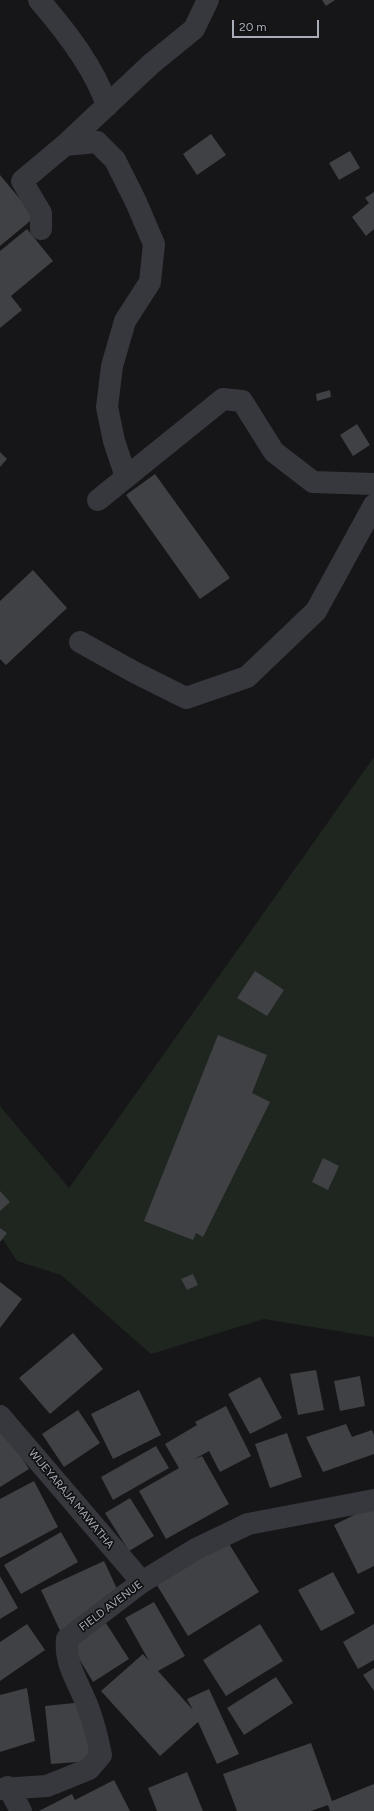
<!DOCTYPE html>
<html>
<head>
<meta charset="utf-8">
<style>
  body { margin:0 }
  #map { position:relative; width:374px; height:1811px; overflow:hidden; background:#161618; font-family:Figtree,sans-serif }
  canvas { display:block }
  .scale { position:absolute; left:232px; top:20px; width:87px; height:18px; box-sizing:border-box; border:2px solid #a8adb8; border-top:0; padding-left:5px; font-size:12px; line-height:14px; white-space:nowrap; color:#a8adb8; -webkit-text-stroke:3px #111113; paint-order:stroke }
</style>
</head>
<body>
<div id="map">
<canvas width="374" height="1811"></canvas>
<div class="scale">20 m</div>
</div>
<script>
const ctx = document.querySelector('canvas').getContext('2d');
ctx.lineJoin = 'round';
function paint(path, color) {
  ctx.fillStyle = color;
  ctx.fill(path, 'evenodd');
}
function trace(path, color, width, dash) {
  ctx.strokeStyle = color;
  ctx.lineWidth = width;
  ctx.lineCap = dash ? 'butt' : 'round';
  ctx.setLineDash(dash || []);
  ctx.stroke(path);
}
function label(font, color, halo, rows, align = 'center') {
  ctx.font = font + ' Figtree,sans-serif';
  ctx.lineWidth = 3.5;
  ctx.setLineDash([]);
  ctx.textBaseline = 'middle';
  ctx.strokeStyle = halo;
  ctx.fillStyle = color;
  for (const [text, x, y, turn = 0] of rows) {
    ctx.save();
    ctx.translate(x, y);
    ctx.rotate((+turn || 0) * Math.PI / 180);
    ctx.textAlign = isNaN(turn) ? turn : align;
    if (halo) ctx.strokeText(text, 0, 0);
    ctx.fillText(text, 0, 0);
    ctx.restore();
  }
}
paint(new Path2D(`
  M374,757V1337L264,1319L151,1354L61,1275L17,1261L0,1235V1106L69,1188Z`), '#1e261f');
paint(new Path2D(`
  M322,0H335L326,6Z
  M211,134L226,155L197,175L183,154Z
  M350,151L360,168L339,180L329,163Z
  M0,175L35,217L0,246Z
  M374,192V229L366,236L352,217L369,203L365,198Z
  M27,229L53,261L11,296L22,310L0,328V251Z
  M330,390L331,397L317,401L316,394Z
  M357,424L370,445L353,456L340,435Z
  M0,452L7,459L0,467Z
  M155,474L230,578L200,599L126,495Z
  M33,570L67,608L6,665L0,659V601Z
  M255,971L284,990L267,1016L237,998Z
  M218,1035L267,1055L252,1093L270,1102L203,1237L196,1233L193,1240L144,1221Z
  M323,1158L339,1166L328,1190L312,1182Z
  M0,1191L10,1202L0,1211Z
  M0,1228L7,1233L0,1242Z
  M193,1274L198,1285L187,1290L181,1279Z
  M0,1282L22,1299L0,1328Z
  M73,1333L103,1369L50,1414L19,1378Z
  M316,1370L324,1410L298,1415L290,1374Z
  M360,1376L365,1406L340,1411L334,1381Z
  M260,1377L282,1418L250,1434L228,1394Z
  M139,1390L161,1435L113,1459L91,1414Z
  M226,1406L251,1456L220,1472L209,1451L193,1460L202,1456L229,1504L166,1539L139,1491L179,1468L165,1444L197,1425L195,1422Z
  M78,1410L100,1443L64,1467L42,1434Z
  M346,1424L352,1437L372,1430L374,1435V1454L323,1472L306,1437Z
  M4,1430L29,1469L0,1487V1433Z
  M287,1433L302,1477L270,1488L255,1444Z
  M156,1446L169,1468L113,1500L101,1477Z
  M34,1481L58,1527L0,1558V1499Z
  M130,1498L154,1536L129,1551L105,1513Z
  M374,1505V1566L358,1574L334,1525Z
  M61,1532L78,1562L21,1594L4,1565Z
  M226,1539L259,1592L188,1636L155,1582Z
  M104,1561L126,1608L63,1637L41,1590Z
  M333,1572L355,1613L321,1631L298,1590Z
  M0,1576L18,1608L0,1619Z
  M154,1602L185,1656L158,1671L193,1710L187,1699L209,1689L239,1754L217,1764L198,1722L160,1756L101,1691L143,1654L149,1661L125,1618Z
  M104,1620L129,1659L93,1682L69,1642Z
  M27,1624L45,1650L0,1681V1642Z
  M260,1624L283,1661L226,1696L203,1660Z
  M374,1624V1660L358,1669L343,1642Z
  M374,1668V1691L363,1675Z
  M276,1677L293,1703L244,1735L227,1708Z
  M27,1688L35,1741L0,1752V1695Z
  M84,1702L90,1761L51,1764L45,1706Z
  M311,1743L332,1801L374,1784V1811H330L328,1805L311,1811H237L223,1774Z
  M187,1772L203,1811H157L148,1788Z
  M114,1780L130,1811H39L72,1794L75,1800Z`), '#404145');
trace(new Path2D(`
  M39,0C65,30 95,68 107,106
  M65,145L151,64L194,29L208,0
  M41,229V213L22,181L65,145L97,142L115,160L136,202L154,244L150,282L125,321L112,366L107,407L114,441L126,477
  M98,500L223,399L242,401L274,452L313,482L374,484
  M80,642L134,672L186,698L247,677L316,611L374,505
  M0,1416L142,1582
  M8,1787L21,1811
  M0,1789L47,1786L89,1769L101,1755C98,1740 94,1724 89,1710C81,1686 64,1666 67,1639L142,1582L196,1549L248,1524L374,1500`), '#37383d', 22);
label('11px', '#a8adb8', '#111113', [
  ["WIJEYARAJA MAWATHA",71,1499,50],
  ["FIELD AVENUE",111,1606,-37]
]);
</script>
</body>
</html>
